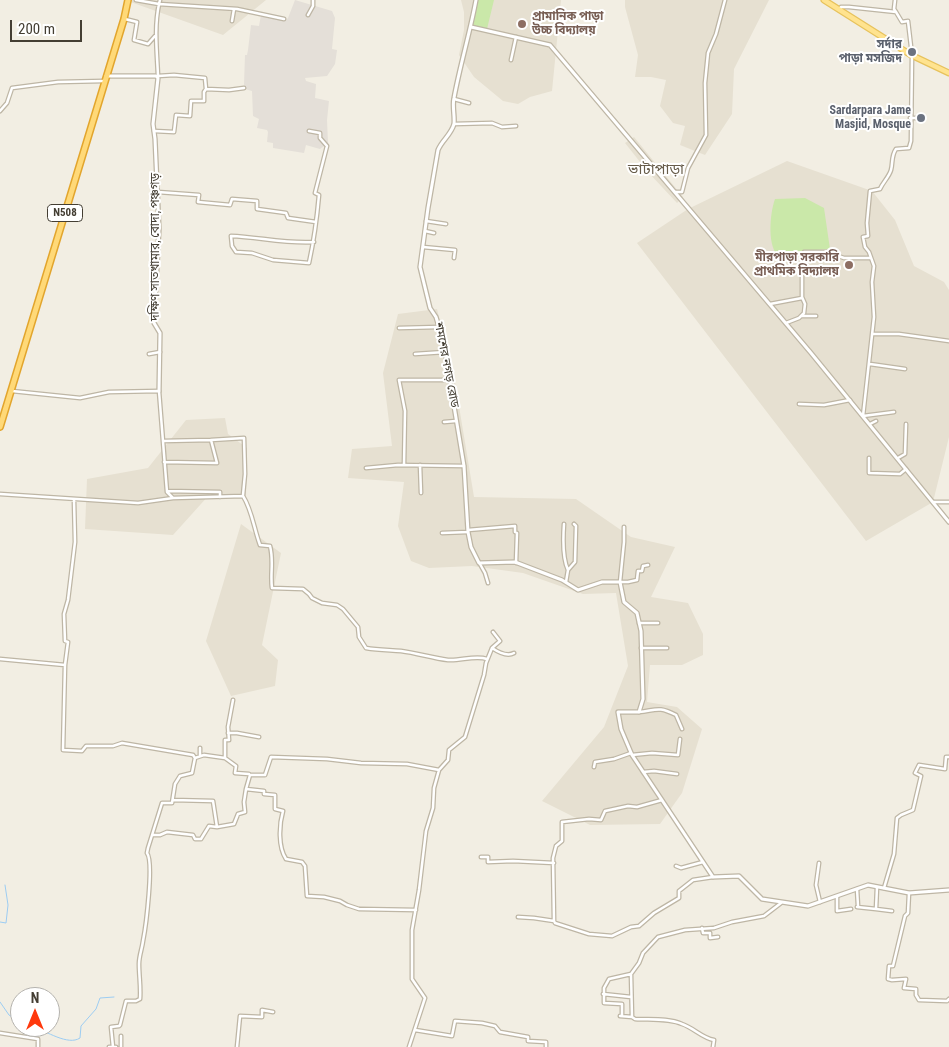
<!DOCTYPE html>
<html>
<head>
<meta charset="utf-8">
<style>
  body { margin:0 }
  #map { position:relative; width:949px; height:1047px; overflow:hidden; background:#f2eee3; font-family:"Roboto Condensed",sans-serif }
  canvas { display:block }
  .north { position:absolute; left:10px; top:987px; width:50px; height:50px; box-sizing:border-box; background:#fff; border:1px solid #b4b2ad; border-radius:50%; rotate:0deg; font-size:14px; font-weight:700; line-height:20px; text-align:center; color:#443e33 }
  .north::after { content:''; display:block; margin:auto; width:18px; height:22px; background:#ff390d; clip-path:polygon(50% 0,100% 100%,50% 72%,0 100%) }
  .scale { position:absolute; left:10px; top:20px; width:72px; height:22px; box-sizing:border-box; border:2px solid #443e33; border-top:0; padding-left:6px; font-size:15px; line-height:18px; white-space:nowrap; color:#443e33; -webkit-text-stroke:4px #fff; paint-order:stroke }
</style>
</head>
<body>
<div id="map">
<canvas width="949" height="1047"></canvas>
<div class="north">N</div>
<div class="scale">200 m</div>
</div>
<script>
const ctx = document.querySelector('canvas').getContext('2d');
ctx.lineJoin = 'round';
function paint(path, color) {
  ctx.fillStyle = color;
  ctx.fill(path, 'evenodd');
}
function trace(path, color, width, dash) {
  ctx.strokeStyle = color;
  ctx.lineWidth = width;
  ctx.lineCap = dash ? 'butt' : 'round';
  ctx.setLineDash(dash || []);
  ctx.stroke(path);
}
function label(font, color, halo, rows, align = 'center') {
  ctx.font = font + ' "Roboto Condensed","Noto Sans Bengali",sans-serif';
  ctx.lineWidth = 4;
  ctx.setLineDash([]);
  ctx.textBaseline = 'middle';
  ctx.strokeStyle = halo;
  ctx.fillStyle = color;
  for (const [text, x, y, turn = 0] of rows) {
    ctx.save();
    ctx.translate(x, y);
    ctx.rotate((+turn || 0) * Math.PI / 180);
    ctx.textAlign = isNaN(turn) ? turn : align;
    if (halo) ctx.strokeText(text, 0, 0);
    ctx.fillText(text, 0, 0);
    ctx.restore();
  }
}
paint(new Path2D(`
  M125,0H266L223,35Z
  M461,0H561L552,91L530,97L518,104L503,101L474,77L459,55L464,30V12Z
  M625,0H769L734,69L732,114L705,155L680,145L685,126L673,123L660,106L666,80L651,77H635L638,55L625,7Z
  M634,137L683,197L677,203L648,172L625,143Z
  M787,161L872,191L895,220L914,266L944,282L949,290V437L933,502L866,541L637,243L688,209Z
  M437,309L454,376L474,497L576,499L631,537L675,547L651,597L688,603L703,634V655L682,665H650L647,702L677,707L702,729L682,793L660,824L590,825L542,801L604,727L628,666L616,593L583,594L523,573L472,566L429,568L411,561L398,526L404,482L348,478L352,449L392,446L383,373L398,314Z
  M225,418L228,434L247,448L246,496L210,494L173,535L85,529L87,479L148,468L186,420Z
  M241,524L281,553L262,645L278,660L275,686L231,696L206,641Z`), '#e6e0d1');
paint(new Path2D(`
  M295,0L332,11L335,18L332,49L337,50L335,64L327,76L305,78L306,81L316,84L315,98L329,101L327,120L328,143L320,149L306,145L304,153L273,148V143L267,142L268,132L267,130L257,128L259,119L253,116L252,91L245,89L244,84L245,55H247L248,50L251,25L259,26L261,15L285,21L288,18Z`), '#e4dfd8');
paint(new Path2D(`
  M477,0H494L487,29L473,26Z
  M805,198L824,208L830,249L801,251L800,257C794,258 787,261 781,258C766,250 770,212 775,199Z`), '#cae8a9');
trace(new Path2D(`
  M0,922L6,923L8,905L5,885
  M0,1002L9,1015L20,1022
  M34,1027C46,1031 68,1046 80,1038L81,1026L96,1009L100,998L114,997`), '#9cccf2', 1);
const minor = new Path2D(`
  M136,0L159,4C154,28 157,52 158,76L174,75L205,78L206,89L229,90L244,88
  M160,0L159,4L237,9L284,19
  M839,10L841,7H849L896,12L894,9L895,0
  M308,15L313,6V0
  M125,19L137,22L134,40L148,44L155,36
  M232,21L234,9
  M511,60L516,37
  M454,99L469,103
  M0,111L7,103L12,88L58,82L104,81
  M910,118H921
  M454,124L492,123L502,127L516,126
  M154,131L174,132L176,115L190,116L191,101H204V92L206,89
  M309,131L320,133V138L327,146L315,193L319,195C317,218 314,240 309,263L273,260L252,253L236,252L232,246L231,236C258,237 286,244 314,242
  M158,192L199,195L198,202L230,205L232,199L257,201V209L286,213L288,218L316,222
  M675,192H682L688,168L706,135L705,83L708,53L716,34L725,0
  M426,221L446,224
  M425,231L434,233
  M423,247L455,250L454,258
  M770,304L802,298V256L804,252H827L844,258H870
  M802,316H816
  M786,323L799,318L804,313L805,304L802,297
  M399,328L439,327
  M873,334H899L949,341
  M149,354L160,352
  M415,354L445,352
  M870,364L905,369
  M12,391L80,398L109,392L159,391L167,492L173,498L243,496C252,510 254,529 260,545L270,546C274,561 270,573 272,588L303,589L309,594L312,598L322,603L337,605L343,609L358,627L359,637L366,648C378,650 389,650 401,651C417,653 432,658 448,660C461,661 475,655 487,659
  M799,404L824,405L850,400
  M894,412L863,416L874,317L872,282L874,266L869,252L865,247L863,237L868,236L867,223L870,191L880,189C883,182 889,177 891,170C893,163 891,156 896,149L909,148L911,141L912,55L908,21L902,22L896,12
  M444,422L456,421
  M870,424L876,421
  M211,440L244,438L245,474L243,495
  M163,441L211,440L217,463L164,462
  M869,458V473L900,474L906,469
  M898,458L905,454L906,424
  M404,465L405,411L399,380H444L449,378
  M420,465L421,493
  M366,468L398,465L464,466
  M167,491L220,492V497
  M0,494L138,503L173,498
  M933,502H949
  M564,524C563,538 562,557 568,570
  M624,527V542L620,582H628L637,580L638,571H642L643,566L648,565
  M468,530L515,526V532L517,533L516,563
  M442,533L468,532
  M480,564L485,573L488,583
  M566,582L568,570L575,562L576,526L574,524
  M639,623H658
  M492,648L500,641L493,632
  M641,648H667
  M0,659L65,665L63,750L82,751L86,746H113L122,743L193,755L195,758L204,755L225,758V740H229L228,727L233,700
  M65,665L68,642L65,641L64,614L68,600L75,542L74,500
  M639,712C657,710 658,706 676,715L682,729
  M228,733H237L259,737
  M200,748V756
  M632,755L652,753L678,755L680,739
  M225,758L236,766L235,773L249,774
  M594,767L595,762L614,759L631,753
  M643,772L654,771L677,774
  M173,800L213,801L217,827
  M662,800L637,807L628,806L605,811L601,820L589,819L562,822V841L556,846L553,858L554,921L555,923L589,934L612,936L631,927L639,926L654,913L679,898V891L693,880L713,877
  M153,835H160L167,832L193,835L195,839H201L209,826L217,827L234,824L238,814L245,812L244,802L246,789
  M481,857H488V862L513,861L554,863
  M819,863L816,885L820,902
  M676,866L681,868L703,862
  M884,888L894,854L897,818L901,815L913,810L921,776L915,773L919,765L945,769L946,757H949
  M857,889L858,906
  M909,893L908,913L905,916L893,966H889L888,979L892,980L906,979L904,988L916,989V995L919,1000L947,1001L949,999
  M837,897V911L851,909
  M857,907L876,909L877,887
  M876,909L892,911
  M416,910L359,909L347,905L340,901L324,897L307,896L305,866L302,862L286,859C278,847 279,825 283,811L275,809V795L264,794V791L246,789L250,775H265L271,757L327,759L361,763L407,764L439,770
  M518,917L534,918L554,921
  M702,928L703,933H710V938L718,937
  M603,994L631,997
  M620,1016L632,1017L631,974
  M622,1016V1004L604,1003V988L609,979L631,974L639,963L643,953L658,937L685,930L714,928L732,922L764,916L781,903
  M632,1017L635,1019C650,1020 668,1018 682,1024C694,1028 702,1038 714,1040L713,1047
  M415,1030L452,1036L455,1021L482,1023L495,1026L500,1032L528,1037V1041L546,1042V1047
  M0,1033L38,1039V1047
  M109,1047H116
  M113,1047L111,1027L119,1026L120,1025L126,1001H136L140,999C141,987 139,976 139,964C139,956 142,949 143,941C146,926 154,862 147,853L148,848L162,803H172L175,784L180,776L192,773L195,758
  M121,1047V1036
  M237,1047L240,1016L262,1017V1010L273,1012
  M409,1047L425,998L412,979V930L419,890L426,831L433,808L434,788L439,770L448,760L449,750L465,737L484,675L486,663L492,648C498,652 507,657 514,653`);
const tertiary = new Path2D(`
  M476,0C470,33 460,65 454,98C452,106 455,116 454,124C451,135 442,140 438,150L428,208L420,267L430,308L436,317L439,327L445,352L464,466L468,532L471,547L479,563L515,562L562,580L578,590L602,582H620L624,602L637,613L641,631L643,699L639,712H618L621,729L632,755L713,877L739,876L762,899L808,906L868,885L909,893L949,890
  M471,27L550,45L811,353L949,522
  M106,76H156L158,78L153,124L155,139L159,229L154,323L160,333L159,391`);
const primary = new Path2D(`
  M824,0L911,55L949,73`);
const trunk = new Path2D(`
  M0,427L124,19L128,0`);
trace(minor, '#beb6a5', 5);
trace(tertiary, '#beb6a5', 5.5);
trace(primary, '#e7c25c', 7);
trace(trunk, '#e2a52d', 8);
trace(minor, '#fff', 2.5);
trace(tertiary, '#fff', 3);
trace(primary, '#ffe38f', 4.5);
trace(trunk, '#ffd978', 5);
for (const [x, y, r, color] of [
  [522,24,5,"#8d6e63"],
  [912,52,5,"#6b7280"],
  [921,118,5,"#6b7280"],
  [849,265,5,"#8d6e63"]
]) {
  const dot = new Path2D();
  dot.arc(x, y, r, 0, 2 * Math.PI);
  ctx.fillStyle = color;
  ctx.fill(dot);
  trace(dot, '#fff', 2);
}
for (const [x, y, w] of [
  [65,213,35]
]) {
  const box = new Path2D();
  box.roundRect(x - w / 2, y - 8.5, w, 17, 4);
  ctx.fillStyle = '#fff';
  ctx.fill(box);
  trace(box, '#443e33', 1);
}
label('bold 11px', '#443e33', null, [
  ["N508",65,213]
]);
label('bold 12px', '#785e54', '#fff', [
  ["প্রামানিক পাড়া",532,17],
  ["উচ্চ বিদ্যালয়",532,31],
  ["মীরপাড়া সরকারি",839,258,"right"],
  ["প্রাথমিক বিদ্যালয়",839,272,"right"]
], 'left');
label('bold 12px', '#5b616d', '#fff', [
  ["সর্দার",902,45],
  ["পাড়া মসজিদ",902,59],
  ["Sardarpara Jame",911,111],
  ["Masjid, Mosque",911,125]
], 'right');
label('12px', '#443e33', '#fff', [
  ["দক্ষিণ সাতখামার, বোদা, পঞ্চগড়",156,247,-90],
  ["শমশের নগড় রোড",446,365,79]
]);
label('15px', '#675c4a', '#fff', [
  ["ভাটাপাড়া",656,170]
]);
</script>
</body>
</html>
